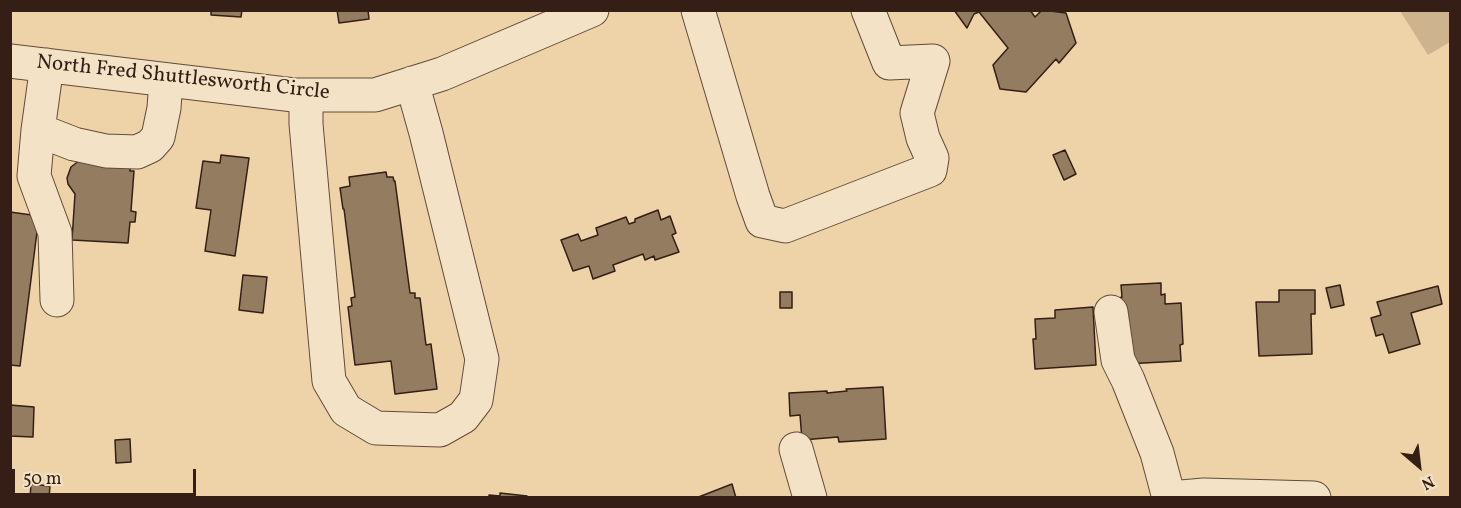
<!DOCTYPE html>
<html>
<head>
<meta charset="utf-8">
<style>
  body { margin:0 }
  #map { position:relative; width:1461px; height:508px; overflow:hidden; background:#edd3a7; font-family:Vollkorn,serif }
  canvas { display:block }
  .frame { position:absolute; inset:0; border:12px solid #341e15; pointer-events:none }
  .north { position:absolute; left:1389px; top:436px; width:60px; height:60px; -webkit-text-stroke:4px #f3e2c6; paint-order:stroke; rotate:152deg; font-size:16px; font-weight:700; line-height:24px; text-align:center; color:#341e15 }
  .north::after { content:''; display:block; margin:auto; width:21px; height:27px; background:#341e15; clip-path:polygon(50% 0,100% 100%,50% 72%,0 100%) }
  .scale { position:absolute; left:12px; top:469px; width:184px; height:27px; box-sizing:border-box; border:3px solid #341e15; border-top:0; padding-left:8px; font-size:18px; line-height:21px; white-space:nowrap; color:#341e15; -webkit-text-stroke:4px #f3e2c6; paint-order:stroke }
</style>
</head>
<body>
<div id="map">
<canvas width="1461" height="508"></canvas>
<div class="frame"></div>
<div class="north">N</div>
<div class="scale">50 m</div>
</div>
<script>
const ctx = document.querySelector('canvas').getContext('2d');
ctx.lineJoin = 'round';
function paint(path, color) {
  ctx.fillStyle = color;
  ctx.fill(path, 'evenodd');
}
function trace(path, color, width, dash) {
  ctx.strokeStyle = color;
  ctx.lineWidth = width;
  ctx.lineCap = dash ? 'butt' : 'round';
  ctx.setLineDash(dash || []);
  ctx.stroke(path);
}
function label(font, color, halo, rows, align = 'center') {
  ctx.font = font + ' Vollkorn,serif';
  ctx.lineWidth = 4.5;
  ctx.setLineDash([]);
  ctx.textBaseline = 'middle';
  ctx.strokeStyle = halo;
  ctx.fillStyle = color;
  for (const [text, x, y, turn = 0] of rows) {
    ctx.save();
    ctx.translate(x, y);
    ctx.rotate((+turn || 0) * Math.PI / 180);
    ctx.textAlign = isNaN(turn) ? turn : align;
    if (halo) ctx.strokeText(text, 0, 0);
    ctx.fillText(text, 0, 0);
    ctx.restore();
  }
}
paint(new Path2D(`
  M1400,11H1450V42L1428,55Z`), '#ceb48e');
const building = new Path2D(`
  M211,10H242L241,17L211,15Z
  M337,10H368L369,19L339,23Z
  M954,10H1030L1035,17L1042,10L1066,13L1076,43L1059,63L1056,59L1026,92L1000,89L993,65L1008,48L979,12L974,14L967,28Z
  M1065,150L1076,174L1064,180L1053,155Z
  M221,155L249,158L235,256L205,251L211,210L196,208L203,161L220,163Z
  M80,160L130,164V171H134L131,211L136,212L135,222H130L128,243L72,240L75,194L68,184L67,178L71,167Z
  M386,172L387,177H393L394,181H395L410,293H415V298H420L426,345L431,344L437,389L395,394L391,361L355,365L348,307L352,306L351,298L355,297L344,209H343L340,188L350,186L349,177Z
  M658,210L661,220L670,216L676,233L672,235L679,252L655,260L654,256L645,260L643,254L613,265L615,271L593,279L589,266L573,271L561,240L578,234L581,241L598,235L596,228L626,217L629,224L635,222V219Z
  M10,212L39,216L20,366L10,365Z
  M243,275L267,277L263,313L239,310Z
  M1161,283V295L1165,294V304L1181,303L1183,344L1180,345L1181,361L1125,364L1120,320L1119,298L1122,297L1121,285Z
  M1340,285L1344,305L1331,308L1326,288Z
  M1438,286L1442,304L1411,313L1420,344L1389,353L1383,334L1376,336L1371,318L1381,315L1377,302Z
  M1279,290H1315V314H1311L1312,354L1259,356L1256,302H1279Z
  M780,292H792V308H780Z
  M1093,307L1096,365L1035,369L1033,339H1036L1035,319L1055,318V310Z
  M883,387L886,439L839,442L838,437L802,440L800,415L790,416L789,393L827,391V393L847,391L846,389Z
  M10,405L34,407L33,437L10,436Z
  M130,439L131,462L116,463L115,440Z
  M31,484L50,486L49,498H30Z
  M732,484L736,498H696Z
  M500,493L527,496V498H489V495L500,496Z`);
paint(building, '#947c61');
trace(building, '#341e15', 1.5);
const minor = new Path2D(`
  M698,10L753,196L762,221L785,226L930,170L932,158L923,138L917,113L933,61L889,63L868,10
  M10,61L294,95H375L442,74L592,10
  M47,65L38,130L74,144L106,151L137,152L150,146L158,137L164,108L166,80
  M306,95V124L329,381L346,410L376,428L440,430L463,417L476,400L482,359L426,133L412,83
  M38,130L34,176L55,233L57,300
  M1111,312L1118,360L1128,380L1157,453L1169,498
  M796,449L810,498
  M1170,498L1204,495L1314,498`);
trace(minor, '#624b3a', 35);
trace(minor, '#f3e2c6', 33);
label('21px', '#341e15', '#f3e2c6', [
  ["North Fred Shuttlesworth Circle",183,79,6]
]);
</script>
</body>
</html>
